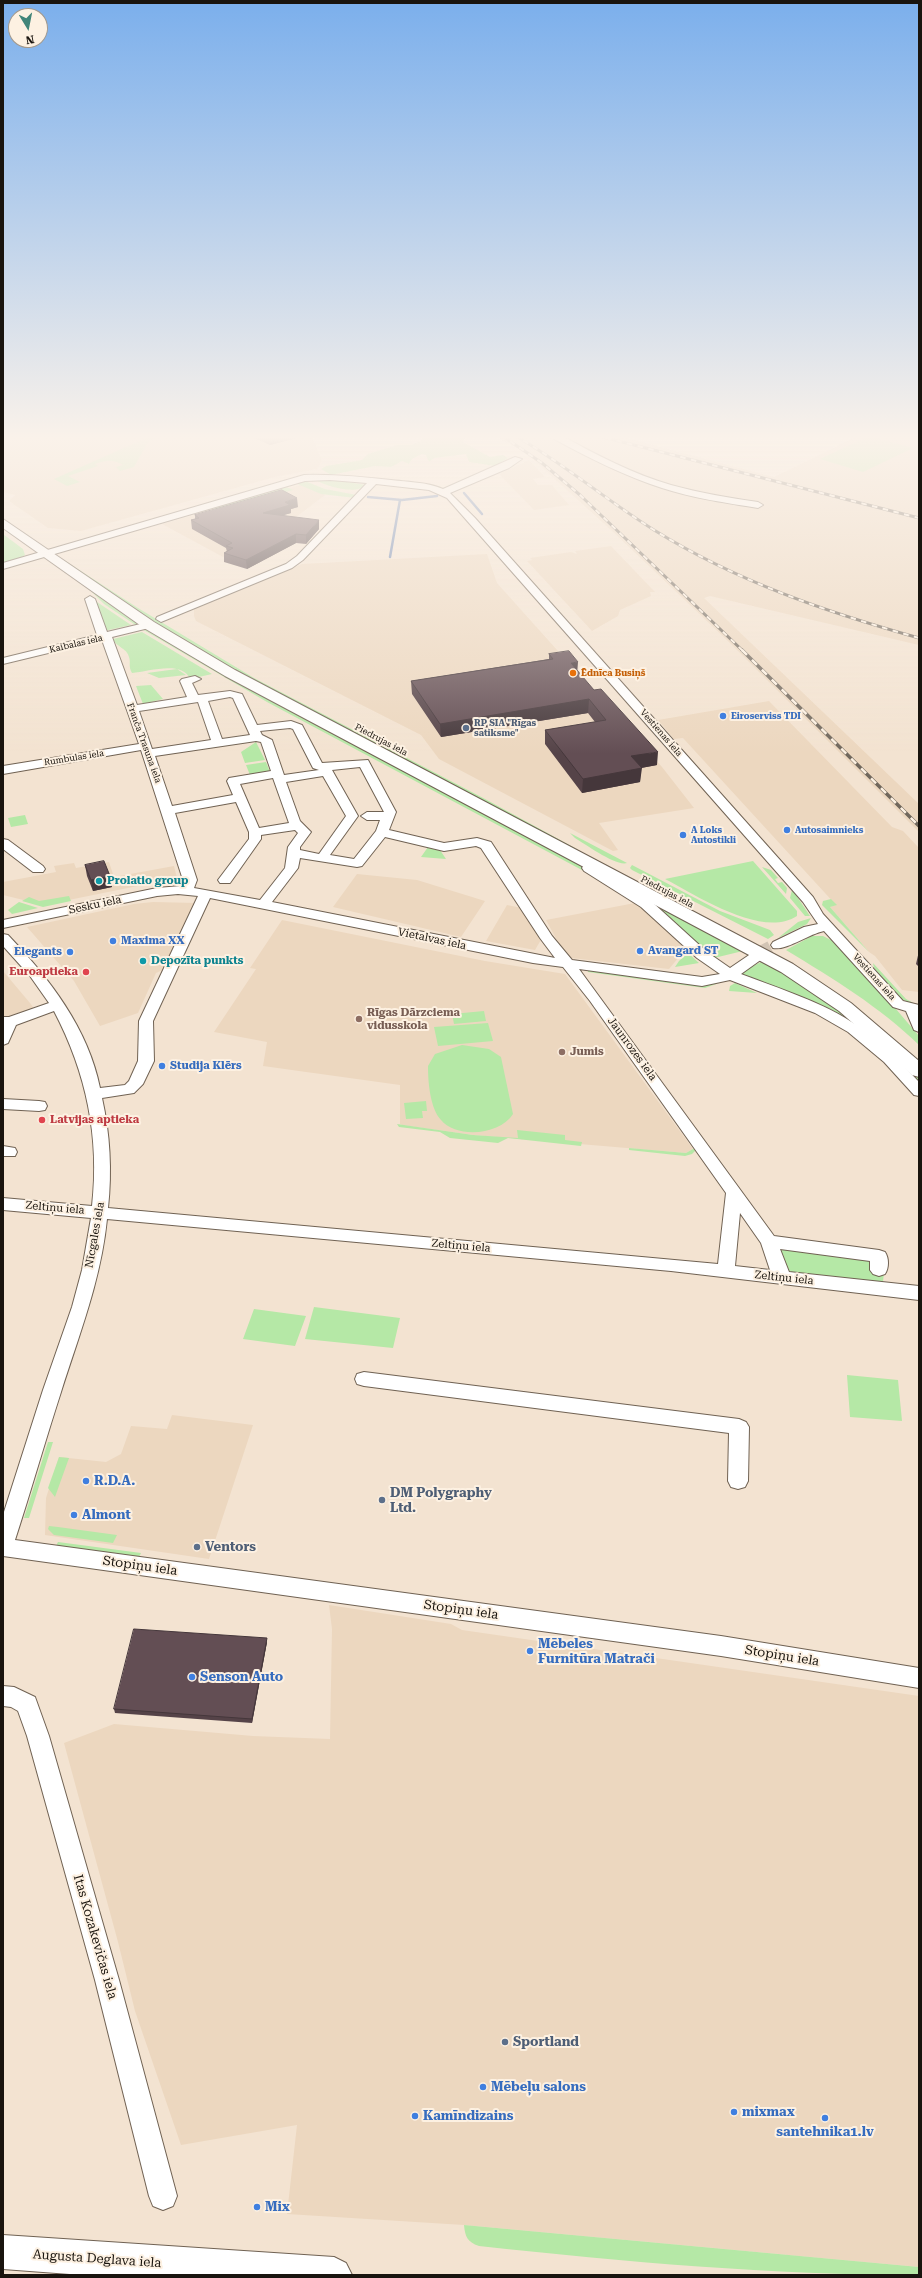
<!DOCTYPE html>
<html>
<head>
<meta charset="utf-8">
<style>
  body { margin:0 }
  #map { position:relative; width:922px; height:2278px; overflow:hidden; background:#f3e3d1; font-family:"Roboto Serif",serif }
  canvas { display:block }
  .frame { position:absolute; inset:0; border:4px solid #19140e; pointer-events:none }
  .north { position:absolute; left:8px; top:8px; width:40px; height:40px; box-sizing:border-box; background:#fdf1e2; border:1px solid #a2998d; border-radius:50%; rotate:170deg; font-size:11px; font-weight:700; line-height:16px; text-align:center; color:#19140e }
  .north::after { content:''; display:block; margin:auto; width:14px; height:18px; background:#418579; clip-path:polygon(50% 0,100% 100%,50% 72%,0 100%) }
</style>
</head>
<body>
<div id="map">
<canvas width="922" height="2278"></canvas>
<div class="frame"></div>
<div class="north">N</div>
</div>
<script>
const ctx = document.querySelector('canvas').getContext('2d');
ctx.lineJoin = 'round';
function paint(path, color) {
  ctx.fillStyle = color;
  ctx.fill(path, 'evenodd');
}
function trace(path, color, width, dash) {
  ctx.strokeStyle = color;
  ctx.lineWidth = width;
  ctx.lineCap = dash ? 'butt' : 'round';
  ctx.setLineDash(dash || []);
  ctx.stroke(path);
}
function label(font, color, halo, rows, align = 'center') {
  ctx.font = font + ' "Roboto Serif",serif';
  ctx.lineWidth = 4;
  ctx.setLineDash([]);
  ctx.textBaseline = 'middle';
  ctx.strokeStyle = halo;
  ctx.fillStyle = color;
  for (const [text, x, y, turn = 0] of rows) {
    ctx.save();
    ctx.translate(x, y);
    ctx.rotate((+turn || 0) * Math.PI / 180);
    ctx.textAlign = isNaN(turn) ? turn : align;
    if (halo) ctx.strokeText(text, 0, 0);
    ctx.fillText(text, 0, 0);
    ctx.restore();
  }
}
paint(new Path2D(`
  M3,435H318L312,436L322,461L317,469L275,477L81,531L48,528L9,501L15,495L3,492Z
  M494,435H615L774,477L860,435H919V645L710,596L704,598L919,804V832L732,645L611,530L527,454Z
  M529,460L545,477L533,479L538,485H552L569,505L534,510L499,474Z
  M303,484L325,495L287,524L223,557L162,524Z
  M611,546L655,592H650L651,596L620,610L618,616L592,631L527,561L532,560L530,558L571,552L577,554L575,551Z
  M487,554L497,583L662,767L694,808L599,823L618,850L613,851L439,759L421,735L196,621L194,616V609L302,564Z
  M769,701L892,827L903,831L919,848V992L902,990L875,956L869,952L830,907L836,905L683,738L674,739L658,720Z
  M109,862L114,877L174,866L177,878L44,905L3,895V882L56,872L54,866L74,863L76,868Z
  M357,874L417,880L485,901L461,937L333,907Z
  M153,902L197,903L169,967L156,973L138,1013L100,1026L74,981L27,927L134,904Z
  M635,903L649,913L684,947V951L669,969L571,958L565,955L546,920Z
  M507,905L522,908L542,938L535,950L486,941Z
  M282,920L485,961L565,974L693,1149L686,1153L473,1135L402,1125L400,1124V1085L263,1066L267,1042L214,1032L256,969L250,968Z
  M3,971L30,1003L35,1010L3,1018Z
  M172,1415L253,1425L209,1559L45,1535L46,1498L59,1457L106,1462L121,1454L131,1426L167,1429Z
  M329,1605L451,1624L462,1630L919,1696V2267L464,2225L287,2214L297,2125L181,2145L135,2011L118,1942L64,1743L114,1724L253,1736L330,1739L332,1629Z`), '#ecd7bf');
paint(new Path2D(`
  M153,435H164L148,442L134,467L120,471L116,467L123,465C113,459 106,460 95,464L98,466L68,476L80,482L67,486L54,479Z
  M435,435H466L463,442L490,457L503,455L508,458L495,466L469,462L466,454L434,458L429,462L426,455L422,454L412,459L409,464L402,461L391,467L375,466L331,475L321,469L326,466L362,460L368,454L397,445H410L421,441L422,438Z
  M869,436L913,448L863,472L820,459Z
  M326,479L367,485C356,495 327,487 316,480Z
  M305,481L325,489L357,495L355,498L321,494L295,483Z
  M284,486L293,490L216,510L211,507Z
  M3,534L23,549L25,555L18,560L3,564Z
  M61,560H64L138,608L254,678L485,799L584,853L258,684L152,622Z
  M84,584L141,624L137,626L104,604Z
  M97,602L131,625L104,631L95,603Z
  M147,628L516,829L586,868L610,885L267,702L142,629Z
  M142,632L212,674L190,679C182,660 148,672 132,673C128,666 131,663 129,657C127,648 116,647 113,639Z
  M177,669L186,675L159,678L147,673Z
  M151,685L163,699L143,704L136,686Z
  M256,742L265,760L245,763L241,752Z
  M266,762L270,772L250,775L246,765Z
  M25,815L28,824L11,827L8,818Z
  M570,833L627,863C617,867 585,844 575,838Z
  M428,847L440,850L446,859L421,857Z
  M753,861L797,911V916C762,939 696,895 665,879Z
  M632,865L720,911L770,930L774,935L768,939L632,870L630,868Z
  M762,867L771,870L778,878L775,879L778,883L782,882L787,888L786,894Z
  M623,883L747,950L714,958Z
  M792,890L794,892L810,916H805L790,898Z
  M69,896L71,901L43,907L22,901L29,897L39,901Z
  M831,899L837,905L830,907L869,952L822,905L823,901Z
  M19,902L38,908L12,914L8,910Z
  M811,918L807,924L778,938L798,922Z
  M812,936H823L831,940L866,974L919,1036V1045C880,1007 832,978 786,950Z
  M688,953L699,963L675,967L679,961Z
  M765,960L787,972L891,1050L919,1079V1085L864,1034L741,975V972Z
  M873,963L906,999L919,1006L901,999L874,968Z
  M588,969L712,984L719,983L705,988L588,972Z
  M735,983L757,993L729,991L730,986Z
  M484,1011L486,1021L454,1024L452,1014Z
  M488,1023L493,1041L438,1046L434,1027Z
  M462,1045L489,1049L501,1057L513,1114C500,1135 457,1139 441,1120C430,1108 428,1082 428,1066L435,1054Z
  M426,1101L427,1111H422L423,1118L406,1119L404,1103Z
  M397,1124L473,1135L518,1138L517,1130L565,1135V1140L582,1142L581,1146L508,1138L498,1143L450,1138L440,1132L399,1127Z
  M629,1148L686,1153L693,1149L696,1150L692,1154L685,1156L629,1150Z
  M778,1247L867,1257L884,1272L883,1282L791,1272L787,1269Z
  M314,1307L400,1318L393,1348L305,1339Z
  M254,1309L306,1316L295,1346L243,1339Z
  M847,1375L898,1380L902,1421L850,1417Z
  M48,1442H53L29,1518H24Z
  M59,1457L69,1458L55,1497L48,1488Z
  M49,1526L58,1527L117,1535L113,1543L54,1535L48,1529Z
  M58,1542L141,1553L139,1557L56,1546Z
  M464,2225L919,2267V2275C772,2275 625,2262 479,2246C467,2242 465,2236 464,2225Z`), '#b5e8a6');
trace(new Path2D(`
  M464,493L482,514
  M368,497L402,500L437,496
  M390,557L400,500`), '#5c7bae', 2.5);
trace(new Path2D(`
  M757,956L778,945`), '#d2c4b4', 16, [16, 8]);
const minor = new Path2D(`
  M554,435H563L562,436C597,455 633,474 671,485C700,493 729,498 758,502L763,505L758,508C726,503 693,498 662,488C625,476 589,458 554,439Z
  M515,457L522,459L509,468L450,493L475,518L813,897L823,914L903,1001L919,1005V1032L914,1030L906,1011L893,1007L824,931C809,934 786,951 773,948L771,945L773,942L804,927L818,924L803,902L447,498L429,490L376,484L303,560L292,568L161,622L156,619L157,617L286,564L297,556L367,483L330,480L305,481L3,569V563L304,475C333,474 362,477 391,480C408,482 427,482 443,489Z
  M90,596L95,599L107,632L149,622L154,625L153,627L112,637L137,705L187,697L180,681L182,679L195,676L201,679L192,683L198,695L230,691L242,694L257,725L291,721L302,725L322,763L368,760L396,812L389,830L444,843L477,838L491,842L552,936L572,960L702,977L720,974L697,958L641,907L584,871L582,868L584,865L589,864L651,901L707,952L730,968L752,953H762L764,956L762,959L741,974C780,989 823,1002 858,1026C881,1041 900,1062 919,1082V1096L914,1095L884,1062L848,1032L815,1013L730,980L702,986L579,969L774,1236L879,1250L885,1252C889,1258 889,1268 885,1274L879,1276L873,1274L870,1270V1261L780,1249L789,1272L919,1286V1300L671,1271L107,1219C101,1280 79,1335 61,1392C45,1441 31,1491 15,1540L721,1636L919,1668V1688L721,1656L3,1556V1515L43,1390L72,1307L82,1270L91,1218L3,1210V1198L92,1206C100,1137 86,1072 54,1011L16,1025L8,1043L3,1045V1017H9L49,1003L30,976L3,946V934L8,935C49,978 88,1028 100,1088L125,1085L129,1081L138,1061L139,1021L198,896L178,894L157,896L3,928V920L157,888L181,886L183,880L141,750L3,774V766L139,744L102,640L3,664V658L97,635L85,599ZM230,697L233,698L250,735L222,739L208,701ZM198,702L211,740L152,749L139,711ZM290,728L293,729L313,768L319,770L284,775L272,740L262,735L260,731ZM256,741L261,742L271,771L229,778L227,781L233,795L172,806L155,756ZM360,767L384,812H367L361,816L367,820H380L376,831L354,859L330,855L358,816L332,770ZM323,776L346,816L319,854L300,850V847L311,832L300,821L286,782ZM273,778L289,823L259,828L240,784ZM236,802L249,832V839L218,880L220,883H230L261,839V835L295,830L298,833L288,847L285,868L260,900L194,888L197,880L175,813ZM385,837L444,851L476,846L481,848L540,938L555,958L272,902L298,868L300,858L357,867L362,866ZM210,898L533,963L563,967L590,1001L726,1193L718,1264L108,1208C112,1171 110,1134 102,1098L134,1093L143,1084L154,1061L153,1021ZM740,1213L761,1243L770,1270L735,1266Z
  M3,839L8,840L43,866L45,869L43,872H33L3,849Z
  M3,1099L39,1101L45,1102L47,1106L45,1110L39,1111L3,1109Z
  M3,1146L15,1148L17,1152L15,1156H3Z
  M364,1372L739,1419L746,1422L749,1427L748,1481L745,1487L738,1489L731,1487L728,1481L729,1433L364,1386L357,1384L355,1379L357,1374Z
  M3,1686L14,1687L35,1697L49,1736L119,1980L177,2196L173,2206L163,2210L153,2206L149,2196L95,1980L27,1736L18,1711L11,1707L3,1706Z`);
const major = new Path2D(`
  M3,519L154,622L235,670L793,964L851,1003L919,1061V1077L912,1075L839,1011L781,972L225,676L144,628L3,528Z
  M3,2235L334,2257L346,2263L352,2275H83L3,2269Z`);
trace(minor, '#706253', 2);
trace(major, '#706253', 2);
paint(minor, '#fff');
paint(major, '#fff');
const railFar1 = new Path2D(`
  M501,435L542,463L580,495L743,651
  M514,435C563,463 606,500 654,530C736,581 826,612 919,638
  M595,435L919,518`);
const rail = new Path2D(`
  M742,650L919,826`);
trace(railFar1, '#70675c', 3);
trace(rail, '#70675c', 3.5);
trace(railFar1, '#fdf1e2', 2, [5.5]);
trace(rail, '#fdf1e2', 2.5, [7]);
paint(new Path2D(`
  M248,435H296V438L270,445Z
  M298,507L291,509V513L283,515L319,529L306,544L296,543L247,569L224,562V553L227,552L226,548L192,529L191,520L195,519V515Z
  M549,654L577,671L657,765L641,768L640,782L582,793L545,744V730L595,722L588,713L441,737L412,694L411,681L549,659Z
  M85,865L110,876L112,887L93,891L87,876Z
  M919,951V966H918L916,964Z
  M267,1642L252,1723L115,1713L114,1709Z`), '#554348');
paint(new Path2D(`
  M270,435H296V438L270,445Z
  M297,498L298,507L291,509V513L264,521L263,513L285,502Z
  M319,520V529L306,544V535Z
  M296,534V543L247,569L246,560Z
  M578,662L577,675L571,663Z
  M589,699L588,713L441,737L440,724Z
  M658,752L657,765L630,770L631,756Z
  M642,768L640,782L582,793L583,779Z
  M110,876L112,887L93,891L91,880Z
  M267,1638V1642L252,1723V1719Z`), '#45373b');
const building = new Path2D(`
  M282,490L297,498L285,502L290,505L263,513L319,520L306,535L296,534L246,560L224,553L233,548L226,546L232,543L191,520L199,518L195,515Z
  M569,651L578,662L571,663L594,690L601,689L658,752L631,756L642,768L583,779L545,730L606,720L589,699L440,724L411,681L553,659L549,654Z
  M104,861L110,876L91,880L85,865Z
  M134,1629L267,1638L252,1719L114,1709Z`);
paint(building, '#634e54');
trace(building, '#45373b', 1);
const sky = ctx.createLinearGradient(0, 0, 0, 754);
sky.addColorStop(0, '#7bafec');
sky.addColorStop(0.58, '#faf2ea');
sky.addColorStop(1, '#faf2ea00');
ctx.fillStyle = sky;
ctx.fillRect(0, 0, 922, 754);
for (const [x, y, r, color] of [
  [573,673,4,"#e8710a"],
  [723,716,4,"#3f7fe0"],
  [466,728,4,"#5c6f8a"],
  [787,830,4,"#3f7fe0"],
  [683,835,4,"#3f7fe0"],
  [99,881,4,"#0f9aa8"],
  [113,941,4,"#3f7fe0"],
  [640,951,4,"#3f7fe0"],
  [70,952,4,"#3f7fe0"],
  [143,961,4,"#0f9aa8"],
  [86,972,4,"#e0444e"],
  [359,1019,4,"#8d6e63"],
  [562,1052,4,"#8d6e63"],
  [162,1066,4,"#3f7fe0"],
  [42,1120,4,"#e0444e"],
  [86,1481,4,"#3f7fe0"],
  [382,1500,4,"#5c6f8a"],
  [74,1515,4,"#3f7fe0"],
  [197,1547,4,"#5c6f8a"],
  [530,1651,4,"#3f7fe0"],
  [192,1677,4,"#3f7fe0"],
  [505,2042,4,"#5c6f8a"],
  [483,2087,4,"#3f7fe0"],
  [734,2112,4,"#3f7fe0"],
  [415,2116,4,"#3f7fe0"],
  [825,2118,4,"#3f7fe0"],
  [257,2207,4,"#3f7fe0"]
]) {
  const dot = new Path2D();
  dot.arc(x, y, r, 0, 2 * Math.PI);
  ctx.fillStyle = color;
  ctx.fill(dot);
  trace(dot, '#fdf1e2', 1.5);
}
label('9px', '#19140e', '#fdf1e2', [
  ["Kaibalas iela",76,644,-13],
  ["Vestienas iela",661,733,49],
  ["Piedrujas iela",381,740,28],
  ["Franča Trasuna iela",144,743,70],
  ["Rumbulas iela",74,758,-9],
  ["Piedrujas iela",667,892,28],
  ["Vestienas iela",874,977,48]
]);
label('bold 9px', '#c56008', '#fdf1e2', [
  ["Ēdnīca Busiņš",581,673]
], 'left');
label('bold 9px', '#366cbe', '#fdf1e2', [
  ["Eiroserviss TDI",731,716],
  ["A Loks",691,830],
  ["Autostikli",691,840],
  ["Autosaimnieks",795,830]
], 'left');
label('bold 9px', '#4e5e75', '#fdf1e2', [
  ["RP SIA \"Rīgas",474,723],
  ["satiksme\"",474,733]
], 'left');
label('bold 11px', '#0d838f', '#fdf1e2', [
  ["Prolatio group",107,881],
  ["Depozīta punkts",151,961]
], 'left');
label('11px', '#19140e', '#fdf1e2', [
  ["Sesku iela",95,905,-12],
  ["Vietalvas iela",432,939,12],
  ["Jaunrozes iela",632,1049,54],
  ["Zeltiņu iela",55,1208,5],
  ["Nīcgales iela",95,1235,-80],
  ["Zeltiņu iela",461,1246,5],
  ["Zeltiņu iela",784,1278,6]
]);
label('bold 11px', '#366cbe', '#fdf1e2', [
  ["Maxima XX",121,941],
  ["Avangard ST",648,951],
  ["Elegants",62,952,"right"],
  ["Studija Klērs",170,1066]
], 'left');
label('bold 11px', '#be3a42', '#fdf1e2', [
  ["Euroaptieka",78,972],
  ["Latvijas aptieka",50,1120,"left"]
], 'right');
label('bold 11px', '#785e54', '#fdf1e2', [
  ["Rīgas Dārzciema",367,1013],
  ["vidusskola",367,1026],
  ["Jumis",570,1052]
], 'left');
label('bold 13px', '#366cbe', '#fdf1e2', [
  ["R.D.A.",94,1481],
  ["Almont",82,1515],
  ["Mēbeles",538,1644],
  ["Furnitūra Matrači",538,1659],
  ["Senson Auto",200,1677],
  ["Mēbeļu salons",491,2087],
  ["mixmax",742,2112],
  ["Kamīndizains",423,2116],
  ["santehnika1.lv",825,2132,"center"],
  ["Mix",265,2207]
], 'left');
label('bold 13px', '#4e5e75', '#fdf1e2', [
  ["DM Polygraphy",390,1493],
  ["Ltd.",390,1508],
  ["Ventors",205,1547],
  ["Sportland",513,2042]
], 'left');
label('13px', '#19140e', '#fdf1e2', [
  ["Stopiņu iela",140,1566,8],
  ["Stopiņu iela",461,1610,8],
  ["Stopiņu iela",782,1656,9],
  ["Itas Kozakevičas iela",95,1937,74],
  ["Augusta Deglava iela",97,2259,4]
]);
</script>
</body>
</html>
